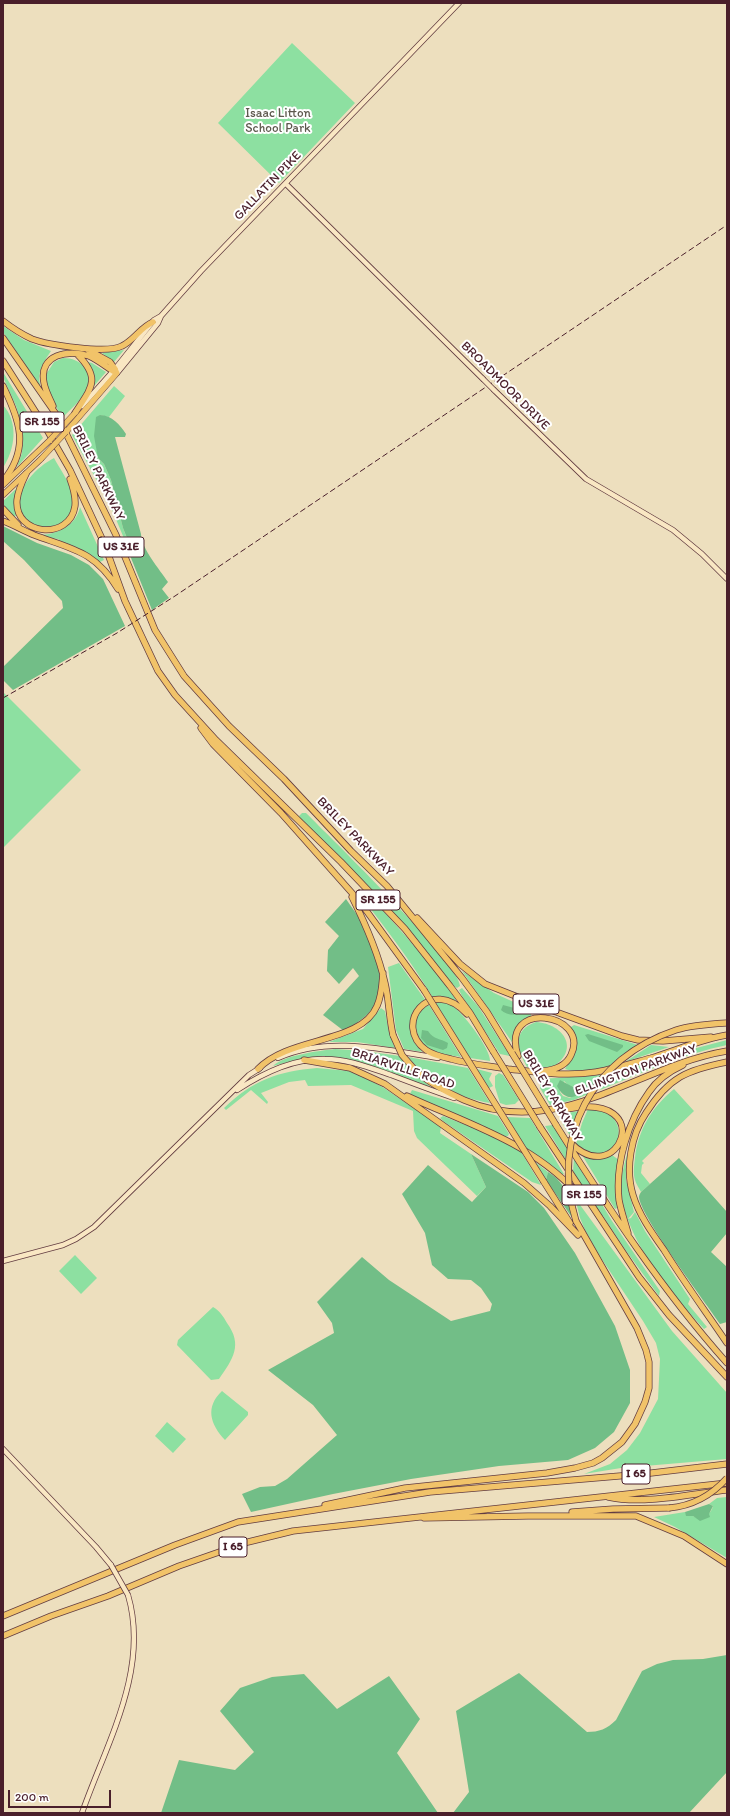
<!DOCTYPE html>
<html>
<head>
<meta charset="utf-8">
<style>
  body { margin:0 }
  #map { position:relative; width:730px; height:1816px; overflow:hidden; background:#eddfbe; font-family:Itim,sans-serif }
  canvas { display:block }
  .frame { position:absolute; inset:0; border:4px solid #4a1f2b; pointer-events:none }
  .scale { position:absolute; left:8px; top:1790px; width:103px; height:18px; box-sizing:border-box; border:2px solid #4a1f2b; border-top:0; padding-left:5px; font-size:12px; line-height:14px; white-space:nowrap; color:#4a1f2b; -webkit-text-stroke:3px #fff; paint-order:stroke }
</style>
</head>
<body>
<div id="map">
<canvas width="730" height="1816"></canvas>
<div class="frame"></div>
<div class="scale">200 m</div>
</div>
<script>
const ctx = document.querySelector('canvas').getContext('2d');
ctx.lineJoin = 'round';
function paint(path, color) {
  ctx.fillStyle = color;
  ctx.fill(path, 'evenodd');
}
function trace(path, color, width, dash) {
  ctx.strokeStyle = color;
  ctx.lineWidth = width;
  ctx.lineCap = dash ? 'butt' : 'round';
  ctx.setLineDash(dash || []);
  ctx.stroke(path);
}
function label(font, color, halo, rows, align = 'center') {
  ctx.font = font + ' Itim,sans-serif';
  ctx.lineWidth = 4;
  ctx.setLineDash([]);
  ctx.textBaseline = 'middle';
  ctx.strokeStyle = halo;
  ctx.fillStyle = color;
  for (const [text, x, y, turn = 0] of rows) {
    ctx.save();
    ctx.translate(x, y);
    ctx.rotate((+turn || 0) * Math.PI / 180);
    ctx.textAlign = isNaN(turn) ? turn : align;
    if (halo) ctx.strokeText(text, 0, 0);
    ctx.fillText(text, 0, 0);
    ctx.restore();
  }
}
paint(new Path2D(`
  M292,43L355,103L279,183L218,123Z
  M3,326L24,340L51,351C43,363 36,373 41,388L3,332Z
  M124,350L114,362L102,353Z
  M63,358C72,358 80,361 85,368C98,387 74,406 62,418L48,391L45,376L54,362Z
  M88,362L92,363L106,372L94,386L93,371Z
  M3,372L43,438L17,467L22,453L23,429L16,406L3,377Z
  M114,386L125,396L109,417L100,415L98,458L104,464L111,480L123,528L129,544L128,548L110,505L72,435Z
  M3,405C19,423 15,449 3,468Z
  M54,458C60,469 69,481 72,494C74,503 72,513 66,519C52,534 24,529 20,508C15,488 38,466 54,458Z
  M18,487L15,501L17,515L13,517L3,506V501Z
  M80,507L104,560L100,562L78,548L63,543L58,539L48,538L42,535C60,533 76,525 80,507Z
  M3,692L81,770L3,848Z
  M302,813H306C328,835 461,965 460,986L457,988L454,986L412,934L300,819L299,816Z
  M361,890C375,898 451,987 457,1002L447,998H433C411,961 385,927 358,893Z
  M399,963L426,1001L410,1028L414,1041L422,1052L404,1049L396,1030L388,967Z
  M462,971L494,993L531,1010V1017C522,1024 514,1030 512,1042Z
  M462,988L478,1006L510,1056L500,1054L462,996L459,990Z
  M435,1002C441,1002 446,1002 451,1005C462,1011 491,1049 490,1061L470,1058Z
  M429,1005L461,1057C451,1055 438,1055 430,1050C414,1039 409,1014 429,1005Z
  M381,1008L385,1011L389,1032L395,1048L357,1042H329L363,1029Z
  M536,1022C565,1024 581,1051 551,1068L527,1067C517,1049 512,1030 536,1022Z
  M574,1025L638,1045C630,1050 615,1064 610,1066C601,1070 573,1073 565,1069C571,1059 577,1052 575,1039C574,1035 571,1032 571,1027Z
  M727,1040V1045C683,1054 642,1073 600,1090L614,1073L685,1051Z
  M651,1045L669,1047L625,1062Z
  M335,1049L364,1051L400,1056L410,1070L432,1088L348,1060H296L273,1066C284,1055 319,1051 335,1049Z
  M408,1057L468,1068L490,1103C458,1098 429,1082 408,1057Z
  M317,1068L349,1071L364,1077L384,1088L441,1127L440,1133L471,1154L486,1187L477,1196L417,1138L414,1131L413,1111L351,1085L308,1086L305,1080L289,1082L261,1093L268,1102L267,1104L251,1090L226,1110L224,1108C252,1081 278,1071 317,1068Z
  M477,1069L492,1073L489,1079L493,1086L489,1088Z
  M499,1073L503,1075L519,1100L515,1104L506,1105L500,1103L495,1087V1076Z
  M602,1075C595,1084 581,1087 570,1087L564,1081L560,1092L563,1096L570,1098L586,1088L590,1091L588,1094L574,1100L550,1105L540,1088V1079Z
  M674,1089L694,1111L642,1161L644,1163L642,1165L641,1173L650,1184L641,1192C639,1188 636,1184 635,1180C633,1174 634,1165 635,1158C638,1130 652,1107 674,1089Z
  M412,1090L498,1116L509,1134L508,1136L505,1137L410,1094Z
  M588,1109C639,1108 621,1179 576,1144L582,1123Z
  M579,1111L570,1136L563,1124L561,1114Z
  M443,1116L486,1133L520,1150L541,1185L532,1182L443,1121L440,1118Z
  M507,1117L530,1118L564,1174H562L526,1148Z
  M553,1125L568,1149L566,1160L545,1126Z
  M627,1154L626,1180L634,1212L628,1219L631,1218L635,1212L645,1231L690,1299L688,1304L707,1327L704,1329C671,1293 626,1241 621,1191C620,1179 624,1166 627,1154Z
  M582,1155L596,1159L612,1155L619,1160L615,1182L617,1208L615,1209Z
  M574,1158L612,1221L660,1291L659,1296L624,1248L603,1216L601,1217L573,1171Z
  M534,1161L548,1172L546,1180Z
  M575,1198L672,1331L727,1393V1459L621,1468L584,1474L610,1464L627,1450L640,1433L658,1399L660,1359L656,1343L643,1321L599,1255L585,1230L580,1218Z
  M75,1255L97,1278L81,1294L59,1271Z
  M213,1307C220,1311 223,1316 227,1323C243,1345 233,1359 219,1379L211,1380L177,1345L178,1340Z
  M222,1391L248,1412V1415L225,1440C210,1424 205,1407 222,1391Z
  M167,1422L186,1439L173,1453L155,1436Z
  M727,1497V1558L675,1527L654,1517L685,1512L687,1516H693L699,1519C706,1516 711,1514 713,1506L709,1504L717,1498Z`), '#8de0a1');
paint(new Path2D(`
  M100,415C112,415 120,425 126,434L125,437H115L141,534C141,548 160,570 168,582L162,589L169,598L152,610L131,558L128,548L129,543L123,528L111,480L104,464L98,458L94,436L96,417Z
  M3,526L37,543L71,555L89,565L103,579L125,626L13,690L3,680V667L63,608L62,601L24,560L3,541Z
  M346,899C354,911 364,923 370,935C378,952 385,988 375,1005C368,1016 356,1024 344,1031L323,1015L359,976L353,968L339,984L327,971L328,950L339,936L325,922Z
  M503,1005L518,1009L519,1014C513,1016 505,1014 501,1010Z
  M422,1030L428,1031C434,1040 440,1038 448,1043L447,1048L443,1050L427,1045L421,1038Z
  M588,1034L623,1045V1047L617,1052L589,1041L585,1035Z
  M560,1080L573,1087L584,1086L598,1080L590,1091L586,1088C575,1100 565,1101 557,1086Z
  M471,1154L528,1192L544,1208L575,1253L615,1326L630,1370V1403L614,1432L595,1448L568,1460L499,1466L411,1479L333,1494L251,1512L242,1494L260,1487L275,1486L287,1479L337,1435L313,1405L268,1370L334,1333L332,1323L317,1302L362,1257L389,1280L451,1321L490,1311L492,1304L481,1288L471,1280L448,1279L432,1265L425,1233L402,1194L428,1165L472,1202L486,1187Z
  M679,1158L727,1212V1233L711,1252L727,1267V1322L720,1324C706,1303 640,1216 639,1197C639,1195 640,1194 641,1192Z
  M548,1172C568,1184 567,1198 573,1219L546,1180Z
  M709,1504L713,1506L709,1514L710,1517L700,1521L693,1516H686L685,1512Z
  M727,1655V1772L689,1813H453L469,1792L456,1711L519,1673L587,1732C599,1732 607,1729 616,1720L642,1671L657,1664L673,1660L703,1659Z
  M304,1674L337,1709L389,1676L420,1719L397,1753L438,1813H161L179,1760L235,1770L254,1752L220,1711L240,1688L272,1677Z`), '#72be87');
const secondary = new Path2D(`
  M286,184L483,379
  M115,372L117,373L158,323L161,316
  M494,390L586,479L673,530L702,554L727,579
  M82,406L115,369L154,320L161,316L201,271L459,3
  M278,1058C330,1035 385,1050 438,1058
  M237,1090C263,1073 294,1058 325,1059C348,1059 370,1068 391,1075C412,1083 433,1091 454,1098
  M3,1261L63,1245L76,1239L94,1227L249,1075L260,1068
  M3,1449L96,1547L111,1565
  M82,1813C106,1744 150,1670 128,1595`);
const primary = new Path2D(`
  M66,432L117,373L115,369
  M3,485L50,440
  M3,495L41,459`);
const motorway = new Path2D(`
  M3,321C12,328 21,334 32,339C48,345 107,354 122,346C134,340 141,327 153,322
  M3,338L58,417L116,535L155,630L184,676L229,726L284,779L351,851L387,886L462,978L487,1012L512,1053
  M88,350L110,362L115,369
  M3,361L47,430L70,470L104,543L125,601L158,671L175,695L216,740L341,862L405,929L450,986L470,1013L493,1051
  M3,386C20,421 30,448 3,481
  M53,406C50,399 45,390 44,383C38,354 69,349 89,356C98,360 105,366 113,371
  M75,413C91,388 102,379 77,354
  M26,474C22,482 18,491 17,500C14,536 70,541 75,506C76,496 73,487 70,479
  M3,509L18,525
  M3,521C14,525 24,531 34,535C72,549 95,551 118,589
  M201,728L213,744L281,813L360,902L424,990
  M352,897C366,925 378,952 385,983C389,1000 389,1018 393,1035
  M417,918L460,964L485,984L548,1009L622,1036L638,1040L663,1041L711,1037
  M467,1014C430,974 392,1025 426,1050C433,1055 442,1057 451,1059C469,1064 489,1066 508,1069C537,1072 566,1077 596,1072C614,1069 633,1063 651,1058C674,1051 705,1038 727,1035
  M518,1056C499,998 591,1013 571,1055C566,1066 554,1070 543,1071
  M304,1060L350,1068L385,1084L524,1183L550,1206L578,1235
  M727,1062C687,1070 669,1077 646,1113C631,1135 625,1169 633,1195C639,1215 652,1233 664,1250C684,1282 706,1312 727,1343
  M258,1069C289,1036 361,1044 377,1006C382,995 382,984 383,973
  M415,1070C429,1083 446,1092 464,1100C558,1141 636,1066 727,1051
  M407,1096C470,1125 537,1144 583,1200
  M567,1109C660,1091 618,1194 569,1141
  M556,1125C608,1208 662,1290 727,1363
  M540,1127L639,1277L669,1315L727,1377
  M544,1182L570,1223
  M628,1233C625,1222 621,1211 619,1200C615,1164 628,1121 649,1092C657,1080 670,1071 683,1065
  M608,1497C644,1505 690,1494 727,1490
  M325,1505L405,1488L547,1473L575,1468L593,1463L602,1458L622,1442L635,1424L645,1402L649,1388V1362L646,1350L637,1328L576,1221
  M572,1512L613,1509L669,1508
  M424,1518L528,1516H636L684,1536L727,1564
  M3,1616L175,1545L238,1522L430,1492L643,1474L727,1464
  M3,1636L51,1616L108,1596L179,1566L248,1542L293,1531L727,1483`);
trace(secondary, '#623c41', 6);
trace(primary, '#623c41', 6);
trace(motorway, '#623c41', 7);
trace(secondary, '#f9e7c3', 4.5);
trace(primary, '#f1c369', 5);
trace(motorway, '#f1c369', 5.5);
trace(new Path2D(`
  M3,698L117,633L175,596L727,225`), '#4a1f2b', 1, [6, 3]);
const secondaryBridge = new Path2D(`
  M483,379L494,390
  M111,1565L128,1595`);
const primaryBridge = new Path2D(`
  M50,440L75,413
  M41,459L66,432`);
const motorwayBridge = new Path2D(`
  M424,990L544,1182
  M393,1035L402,1055L415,1070
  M493,1051L540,1127
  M512,1053L556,1125
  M576,1221C550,1136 592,1058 676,1030C692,1025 710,1024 727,1023
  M669,1508C692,1506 711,1496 727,1478`);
trace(secondaryBridge, '#623c41', 6, []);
trace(primaryBridge, '#623c41', 6, []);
trace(motorwayBridge, '#623c41', 7, []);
trace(secondaryBridge, '#f9e7c3', 4.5);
trace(primaryBridge, '#f1c369', 5);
trace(motorwayBridge, '#f1c369', 5.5);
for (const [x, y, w] of [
  [42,422,44],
  [121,547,46],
  [378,900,44],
  [536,1004,46],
  [584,1195,44],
  [636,1474,28],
  [233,1547,28]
]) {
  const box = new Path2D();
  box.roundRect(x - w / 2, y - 10, w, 20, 3);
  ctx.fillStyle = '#fff';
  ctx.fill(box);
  trace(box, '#4a1f2b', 1);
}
label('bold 12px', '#4a1f2b', null, [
  ["SR 155",42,422],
  ["US 31E",121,547],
  ["SR 155",378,900],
  ["US 31E",536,1004],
  ["SR 155",584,1195],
  ["I 65",636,1474],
  ["I 65",233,1547]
]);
label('13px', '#5e594e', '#fff', [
  ["Isaac Litton",278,114],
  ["School Park",278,129]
]);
label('13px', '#4a1f2b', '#fff', [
  ["GALLATIN PIKE",268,186,-46],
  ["BROADMOOR DRIVE",505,386,45],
  ["BRILEY PARKWAY",98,473,64],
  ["BRILEY PARKWAY",355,837,46],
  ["BRIARVILLE ROAD",403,1069,18],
  ["ELLINGTON PARKWAY",636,1070,-20],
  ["BRILEY PARKWAY",552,1096,59]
]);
</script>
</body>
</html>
